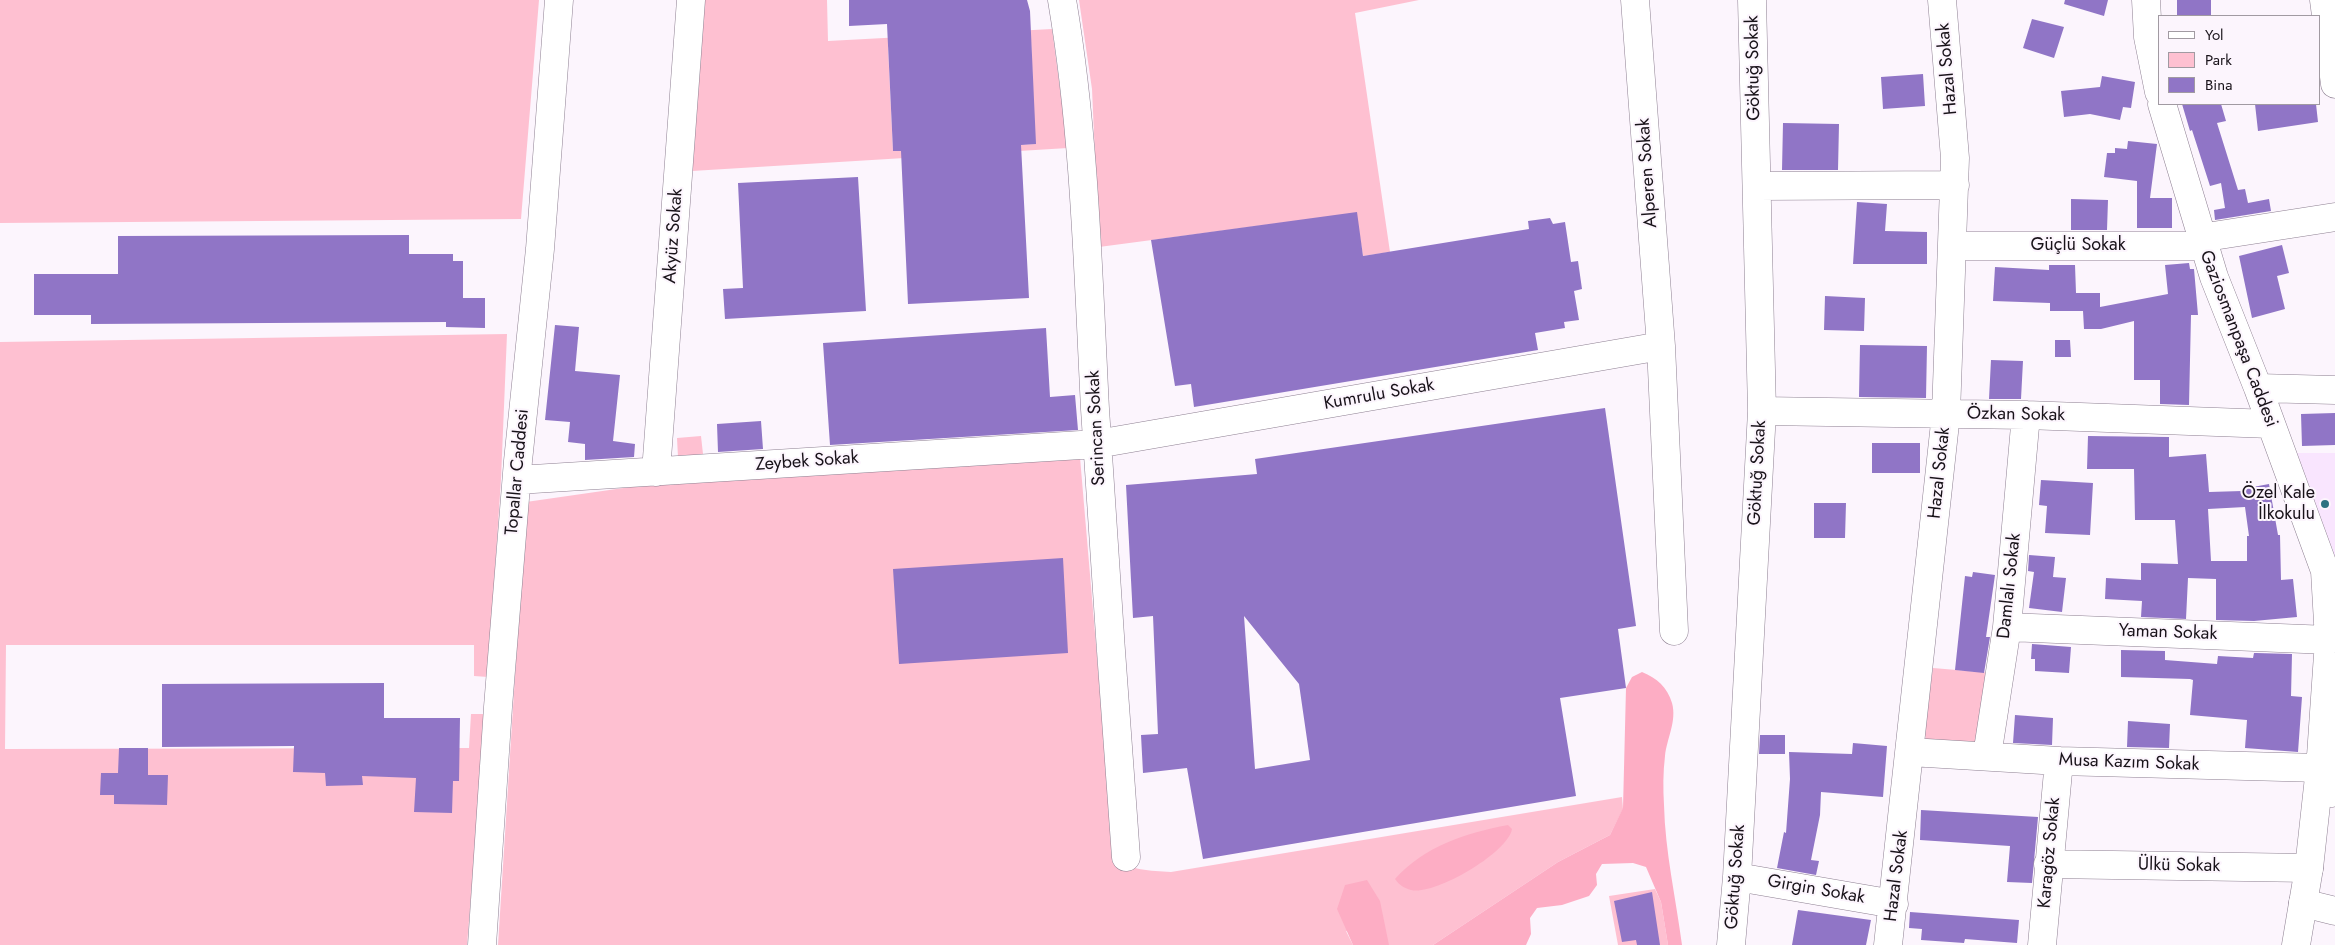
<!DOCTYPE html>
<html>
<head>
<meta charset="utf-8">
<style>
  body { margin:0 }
  #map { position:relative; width:2335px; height:945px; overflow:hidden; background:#fcf5fd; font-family:Jost,sans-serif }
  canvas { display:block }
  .legend { position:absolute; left:2158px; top:15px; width:162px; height:90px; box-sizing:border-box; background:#fcf5fd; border:1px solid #a19aa2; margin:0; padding:6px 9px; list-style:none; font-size:15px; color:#181219 }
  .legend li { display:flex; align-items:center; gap:10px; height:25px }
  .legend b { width:25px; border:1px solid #a19aa2 }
</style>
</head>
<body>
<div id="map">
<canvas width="2335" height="945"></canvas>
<ul class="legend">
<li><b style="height:6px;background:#fff"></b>Yol</li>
<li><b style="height:14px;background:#fec0d1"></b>Park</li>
<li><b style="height:14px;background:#9075c6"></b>Bina</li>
</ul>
</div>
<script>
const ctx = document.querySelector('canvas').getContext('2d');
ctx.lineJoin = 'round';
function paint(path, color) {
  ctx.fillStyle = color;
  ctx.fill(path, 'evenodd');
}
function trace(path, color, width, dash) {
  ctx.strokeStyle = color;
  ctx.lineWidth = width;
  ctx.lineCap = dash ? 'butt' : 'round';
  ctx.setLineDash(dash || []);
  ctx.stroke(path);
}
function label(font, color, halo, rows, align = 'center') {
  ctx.font = font + ' Jost,sans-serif';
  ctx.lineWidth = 4;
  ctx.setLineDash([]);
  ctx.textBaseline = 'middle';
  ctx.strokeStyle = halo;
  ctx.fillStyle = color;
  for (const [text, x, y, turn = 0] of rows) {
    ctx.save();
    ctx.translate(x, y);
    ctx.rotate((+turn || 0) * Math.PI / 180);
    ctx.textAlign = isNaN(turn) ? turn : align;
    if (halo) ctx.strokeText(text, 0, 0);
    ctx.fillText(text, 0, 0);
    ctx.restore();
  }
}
paint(new Path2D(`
  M2297,453H2335V557L2334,555Z`), '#f9e5fe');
paint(new Path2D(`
  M0,0H539L521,219L0,223Z
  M700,0H827L828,41L1052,29L1068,148L692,171ZM1031,41L1035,144L893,151L888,47Z
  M1079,0H1419L1355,13L1390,252L1363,256L1356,213L1099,247L1092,89Z
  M507,334L501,479L488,677L474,676V645H6L5,749L469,748L471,714H486L467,945H0V342Z
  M1078,434L1114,856C1130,872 1150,870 1171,872L1622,797L1623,809L1610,835L1558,862L1433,945H1389L1346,931L1353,945H498L526,502L658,483L678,457L677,438L701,436L703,454L718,456Z
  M1933,668L1992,673L1979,744L1926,741L1924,727Z
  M1655,889L1661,902L1668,945H1618L1609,896Z`), '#fec0d1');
paint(new Path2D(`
  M1642,672C1657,678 1667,687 1672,703C1677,721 1667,738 1665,756C1663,772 1663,789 1664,805C1665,851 1676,899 1682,945H1668L1661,902L1646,867L1633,863L1602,864L1596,874L1597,885L1589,896L1562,905L1537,908L1530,918L1531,934L1526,945H1433L1558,862L1610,835L1623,808L1626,688L1632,677Z
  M1508,825L1512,829C1508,853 1434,896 1411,890C1404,888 1399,885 1395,879C1425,846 1465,833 1508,825Z
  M1367,880L1380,901L1389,945H1353L1337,909L1345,885Z`), '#fdadc4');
paint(new Path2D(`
  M849,0H1027L1030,11L1036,144L1021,145L1029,298L908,304L901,151H893L887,24L849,26Z
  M2065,0H2108L2104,16L2064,4Z
  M2177,0H2211V16H2177Z
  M2032,19L2064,27L2054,58L2023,48Z
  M1923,74L1925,106L1883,109L1881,77Z
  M2102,76L2135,82L2131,108L2123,107L2120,120L2090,114L2064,117L2061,91L2100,87Z
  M2182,104H2221L2226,121L2217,123L2238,190L2245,189L2248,203L2269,199L2271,211L2215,220L2214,210L2225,208L2221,183L2210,186L2192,130L2190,131Z
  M2255,104H2316L2318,122L2258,131Z
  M1783,123L1839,124L1838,170H1782Z
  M2128,141L2157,144L2150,198H2172V228H2137V181L2104,177L2107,153H2115V148L2127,149Z
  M858,177L866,311L725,319L723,289L743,288L738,183Z
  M2071,199L2108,200L2107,230H2071Z
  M1857,202L1887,204L1885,231L1927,232V264H1853Z
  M1357,212L1363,256L1529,229L1528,221L1550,218L1553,224L1565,222L1571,262L1578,261L1582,289L1574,291L1579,320L1564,322L1565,328L1535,333L1538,350L1194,407L1191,384L1175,386L1151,240Z
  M409,235V254H453V261H463V298H485V328L446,327V322L91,324V315H34V274H118V236Z
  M2282,245L2289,273L2277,276L2285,309L2252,318L2239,256Z
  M2189,263L2190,269H2194L2198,315H2191L2189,405L2160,404V380H2134V321L2101,329H2084L2083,311H2050V303L1993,301L1995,267L2049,270V265H2075L2076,293H2100V307L2168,294L2165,265Z
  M1825,296L1865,298L1864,331L1824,330Z
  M555,325L579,327L575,371L620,375L613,441L635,444L634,457L585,460V444L568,442L570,422L545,420Z
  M1046,328L1050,397L1075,395L1078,430L830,445L823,343Z
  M2055,340H2070L2071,357H2055Z
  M1860,345L1927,346L1926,398L1859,397Z
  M1991,360L2023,361L2021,399H1989Z
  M1605,408L1636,626L1618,629L1626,688L1560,698L1576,796L1203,859L1187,768L1143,773L1141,735L1158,734L1153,616L1133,618L1126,485L1257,474L1255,459ZM1244,616L1299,684L1310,760L1255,769Z
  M2335,413V445L2302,446L2301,414Z
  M761,421L763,449L718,452L717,424Z
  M2088,436L2169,437V457L2206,454L2209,492L2242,491V489L2269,484L2278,535H2280L2281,580L2293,579L2297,617L2254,621L2216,620V579L2188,578L2186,619L2141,617L2142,601L2105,599L2106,578L2141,580V563L2178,564L2175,520H2135L2134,469H2087ZM2245,507L2249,536H2247V561H2211L2208,509Z
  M1872,443H1920V473H1872Z
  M2041,480L2093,483L2090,535L2045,533L2047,506L2039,505Z
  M1814,503H1846L1845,538H1814Z
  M2029,555L2055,557L2053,577L2066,578L2062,612L2029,608L2034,572L2028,571Z
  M1063,558L1068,653L899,664L893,569Z
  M1973,572L1995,575L1986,637H1990L1984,673L1955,670L1965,576L1972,577Z
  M2032,644L2071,647L2069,673L2035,671V659H2031Z
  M2121,650L2165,651V660L2217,664L2218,656L2253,658L2254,653H2256L2292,654L2291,696L2302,697L2298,752L2245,748L2247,720L2190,715L2193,680L2190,679L2121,677Z
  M384,683V718H460L459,781H453L452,813L414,812L416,778L362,776L363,785L326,786L325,773L293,772L294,746L162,747V684Z
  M2015,715L2053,718L2052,745L2013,743Z
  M2128,721L2170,724L2169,748L2127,747Z
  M1760,735H1785V754H1759Z
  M1853,743L1887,746L1883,797L1821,792L1820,815L1811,860L1819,861L1816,875L1777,868L1784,832L1786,833L1790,779L1789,752L1852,754Z
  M119,748H148V775H168L167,805L114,804V795H100L101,773H118Z
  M1921,810L2038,817L2032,883L2007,882L2010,846L1920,840Z
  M1652,892L1660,945H1637L1636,940L1622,942L1614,901Z
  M1798,910L1871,920L1866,945H1792Z
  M1910,912L2019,920L2017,943L1965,939L1964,943L1921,940L1922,929L1909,928Z`), '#9075c6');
const minor = new Path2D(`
  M1062,0C1085,135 1088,272 1095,409C1104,558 1115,708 1126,857
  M1635,0L1661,346L1674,631
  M2146,0L2148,37L2159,92
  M2324,0L2335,84
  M2162,104L2214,277L2258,388L2325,571L2329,640L2321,756
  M1757,186L1955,185
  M2200,238L2335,217
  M1953,246H2203
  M2258,388L2335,390
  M1762,411L2026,415L2271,424
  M656,472L691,0
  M517,480L1097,444L1661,346
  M2007,627L2329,640
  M1910,752L2059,761L2320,768L2331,793
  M1987,756L2007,627L2026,415
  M2048,864L2309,868
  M1737,877L1894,904
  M2303,903L2335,911
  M482,945L498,707L518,461L540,249L559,0
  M1731,945L1737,877L1762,411L1752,0
  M1888,945L1946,414L1955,158L1942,0
  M2042,945L2059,761`);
const major = new Path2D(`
  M2296,945L2309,868L2320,768L2335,726`);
trace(minor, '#8e8092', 29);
trace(major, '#8e8092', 29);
trace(minor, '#fff', 28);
trace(major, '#fff', 28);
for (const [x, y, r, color] of [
  [2325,504,5,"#2d7281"]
]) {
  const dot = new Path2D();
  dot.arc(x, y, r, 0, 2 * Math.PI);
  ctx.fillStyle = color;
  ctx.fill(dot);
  trace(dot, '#fcf5fd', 2);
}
label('18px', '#181219', '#fcf5fd', [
  ["Göktuğ Sokak",1754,68,-91],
  ["Hazal Sokak",1948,69,-95],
  ["Alperen Sokak",1648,173,-94],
  ["Akyüz Sokak",674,236,-86],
  ["Güçlü Sokak",2078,246],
  ["Gaziosmanpaşa Caddesi",2238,339,69],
  ["Kumrulu Sokak",1379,395,-10],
  ["Özkan Sokak",2016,415,1],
  ["Serincan Sokak",1097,428,-93],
  ["Zeybek Sokak",807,462,-4],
  ["Topallar Caddesi",518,472,-85],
  ["Göktuğ Sokak",1758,473,-87],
  ["Hazal Sokak",1940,473,-84],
  ["Damlalı Sokak",2010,586,-84],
  ["Yaman Sokak",2168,633,2],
  ["Musa Kazım Sokak",2129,763,2],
  ["Karagöz Sokak",2050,853,-85],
  ["Ülkü Sokak",2179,866,1],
  ["Hazal Sokak",1897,876,-83],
  ["Göktuğ Sokak",1736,877,-86],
  ["Girgin Sokak",1816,890,10]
]);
label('18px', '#181219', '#fcf5fd', [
  ["Özel Kale",2315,494],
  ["İlkokulu",2315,515]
], 'right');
</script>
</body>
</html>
